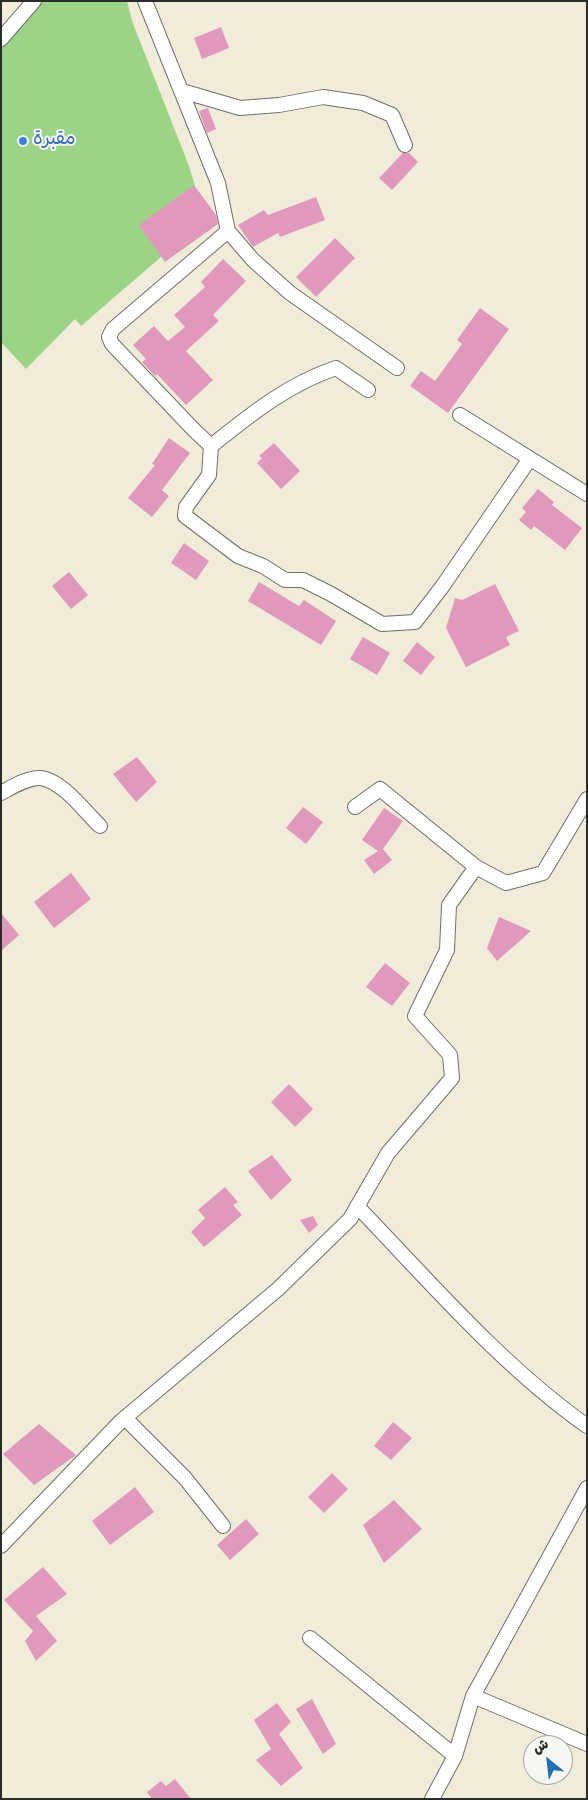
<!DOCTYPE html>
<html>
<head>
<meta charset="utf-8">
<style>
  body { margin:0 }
  #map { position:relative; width:588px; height:1800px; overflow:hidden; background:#f1ecda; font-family:Dekko,"Playpen Sans Arabic",sans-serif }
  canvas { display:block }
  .frame { position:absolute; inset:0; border:2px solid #2b2b2b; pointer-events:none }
  .north { position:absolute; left:523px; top:1735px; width:50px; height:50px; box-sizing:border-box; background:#f6f6f2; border:1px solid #a5a5a2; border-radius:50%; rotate:331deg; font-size:14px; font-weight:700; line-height:20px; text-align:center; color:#2b2b2b }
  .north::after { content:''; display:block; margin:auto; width:18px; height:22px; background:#1f6fb2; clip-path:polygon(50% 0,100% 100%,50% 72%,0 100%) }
</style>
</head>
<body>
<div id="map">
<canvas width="588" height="1800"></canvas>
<div class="frame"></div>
<div class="north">ش</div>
</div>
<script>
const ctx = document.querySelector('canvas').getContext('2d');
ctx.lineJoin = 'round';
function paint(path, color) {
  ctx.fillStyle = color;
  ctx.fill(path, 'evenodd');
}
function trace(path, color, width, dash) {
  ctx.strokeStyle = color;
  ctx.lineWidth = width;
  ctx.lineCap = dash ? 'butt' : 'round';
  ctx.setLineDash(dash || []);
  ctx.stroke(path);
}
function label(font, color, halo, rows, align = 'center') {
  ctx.font = font + ' Dekko,"Playpen Sans Arabic",sans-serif';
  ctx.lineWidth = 4;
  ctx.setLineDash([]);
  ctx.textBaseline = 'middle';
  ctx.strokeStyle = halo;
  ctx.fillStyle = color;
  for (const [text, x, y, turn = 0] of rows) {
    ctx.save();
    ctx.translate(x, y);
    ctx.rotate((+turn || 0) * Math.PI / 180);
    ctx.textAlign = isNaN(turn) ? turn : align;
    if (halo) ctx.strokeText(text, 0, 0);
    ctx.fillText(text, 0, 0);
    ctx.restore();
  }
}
paint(new Path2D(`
  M40,1H127L132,21L189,166L205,219L81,326L75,319L26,369L1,342V46Z`), '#9bd487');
paint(new Path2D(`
  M221,27L229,48L202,59L194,38Z
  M208,108L216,129L207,133L199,111Z
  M403,153H409L418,162L392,190L379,178Z
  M194,185L216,215L218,224L165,262L139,225Z
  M316,197L325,220L280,237L278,233L253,247L238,225L264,210L268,215Z
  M335,238L355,258L316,297L296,277Z
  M223,259L246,281L213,315L219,321L186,351L213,380L186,405L157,374L155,376L142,362L146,359L133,345L154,326L168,341L185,327L174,315L205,287L201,282Z
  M480,308L509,329L448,413L410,386L421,371L435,381L462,344L457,340Z
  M169,438L190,453L162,490L169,496L152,517L128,498L155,465L152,464Z
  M274,443L300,471L281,489L257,463L262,458L259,456Z
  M538,489L554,502L552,505L582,528L565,550L534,526L531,530L519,520L526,512L522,508Z
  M184,543L209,561L196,580L171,563Z
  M69,572L88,595L71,609L52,586Z
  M259,582L299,606L304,600L336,621L321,645L248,601Z
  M495,584L519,631L506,637L510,645L466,667L446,628L455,598L462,600Z
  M363,637L390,653L377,675L350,659Z
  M417,642L435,657L421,675L403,661Z
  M137,757L157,782L136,802L113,774Z
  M303,807L323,822L306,844L286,828Z
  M384,808L403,821L383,849L392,860L374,874L364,860L378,851L362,840Z
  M71,873L91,899L54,928L34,902Z
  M1,913L19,935L1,951Z
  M499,917L531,931L497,961L487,948Z
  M385,963L410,983L392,1006L366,987Z
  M289,1084L313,1109L295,1127L271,1102Z
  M272,1155L292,1180L271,1200L248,1171Z
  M225,1187L238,1202L233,1205L242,1215L204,1247L191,1232L205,1218L198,1210Z
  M313,1216L318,1225L309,1233L300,1220Z
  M393,1422L412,1438L391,1460L374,1446Z
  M39,1424L76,1455L34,1485L3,1454Z
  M332,1473L348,1489L324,1513L308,1497Z
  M135,1487L154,1512L110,1545L92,1521Z
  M394,1500L422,1529L384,1563L363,1525Z
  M246,1519L259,1534L230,1560L217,1545Z
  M43,1567L67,1594L36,1616L57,1641L36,1661L25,1641L33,1631L4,1600Z
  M312,1699L336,1744L323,1754L296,1709Z
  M277,1703L291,1722L279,1734L303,1768L281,1786L256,1760L271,1749L254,1720Z
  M175,1779L191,1799H152L147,1792L161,1781L166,1786Z`), '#e098bc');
const street = new Path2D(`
  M145,1L218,183L228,231L253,260L290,293L397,368
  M1,39L34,1
  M182,91L240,108L279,105L323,97L363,103L392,115L405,145
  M228,231L113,329L109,337L112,344L194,430L211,446L209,475L186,507L185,516L238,556L263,566L285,580H303L331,594L382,624L415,622L442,587L529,460
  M460,415L587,494
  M211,446C251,414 288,384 336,368L368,390
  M1,793C12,787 28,777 41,778C64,782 84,811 100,826
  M355,807L380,789L476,867
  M357,1206C430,1282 501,1365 587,1426
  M125,1418L185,1478L223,1526
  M1,1546L121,1421L278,1289L350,1219L388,1153L452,1078L450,1055L415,1016L447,950L449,905L476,867L506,883L543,873L587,799
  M310,1638L455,1756
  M473,1696L587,1744
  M432,1799L455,1756L473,1696L587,1488`);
trace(street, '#706f68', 16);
trace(street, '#fff', 14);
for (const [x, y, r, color] of [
  [23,141,5,"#3f7fe0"]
]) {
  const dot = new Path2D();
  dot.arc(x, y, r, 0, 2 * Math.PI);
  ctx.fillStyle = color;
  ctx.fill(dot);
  trace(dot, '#f6f6f2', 2);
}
label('19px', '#366cbe', '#f6f6f2', [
  ["مقبرة",33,141]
], 'left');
</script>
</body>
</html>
